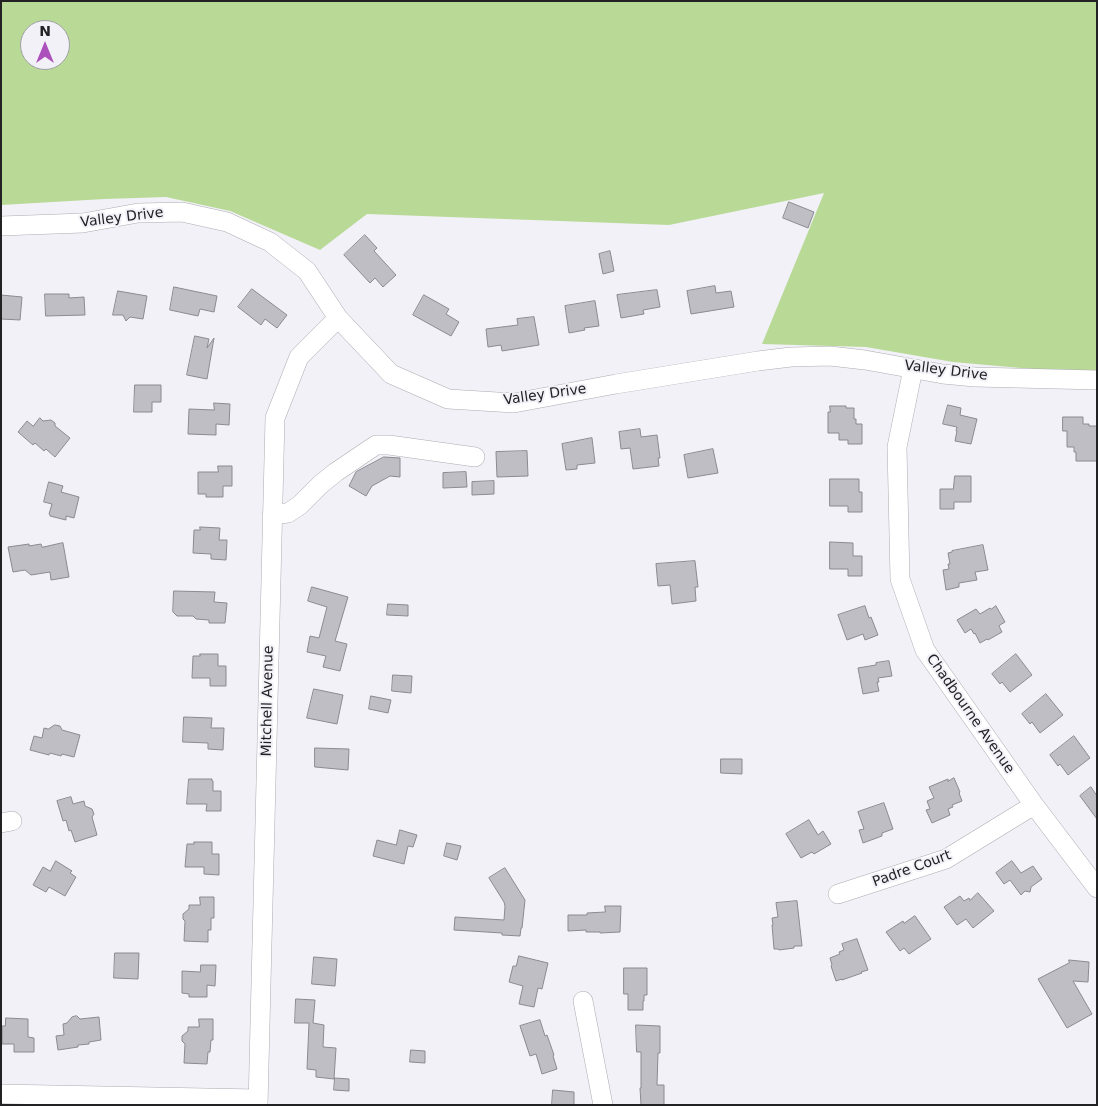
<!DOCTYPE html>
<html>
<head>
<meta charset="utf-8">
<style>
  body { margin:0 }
  #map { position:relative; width:1098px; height:1106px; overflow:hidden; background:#f2f1f8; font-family:"DejaVu Sans",sans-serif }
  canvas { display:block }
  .frame { position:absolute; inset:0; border:2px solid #222224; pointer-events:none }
  .north { position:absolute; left:20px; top:20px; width:50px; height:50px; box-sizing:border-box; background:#f2f1f8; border:1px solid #9f9ea3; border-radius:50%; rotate:0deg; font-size:14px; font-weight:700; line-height:20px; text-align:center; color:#222224 }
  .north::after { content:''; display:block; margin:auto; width:18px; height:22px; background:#ac50bb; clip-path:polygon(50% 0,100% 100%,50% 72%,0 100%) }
</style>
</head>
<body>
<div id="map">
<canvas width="1098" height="1106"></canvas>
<div class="frame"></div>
<div class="north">N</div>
</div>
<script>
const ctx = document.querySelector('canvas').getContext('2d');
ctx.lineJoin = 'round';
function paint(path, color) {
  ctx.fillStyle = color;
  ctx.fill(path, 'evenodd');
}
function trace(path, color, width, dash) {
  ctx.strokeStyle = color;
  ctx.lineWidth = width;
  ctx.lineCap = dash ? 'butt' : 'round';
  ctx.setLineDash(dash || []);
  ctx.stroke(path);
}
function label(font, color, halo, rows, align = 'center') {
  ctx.font = font + ' "DejaVu Sans",sans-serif';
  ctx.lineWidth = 4;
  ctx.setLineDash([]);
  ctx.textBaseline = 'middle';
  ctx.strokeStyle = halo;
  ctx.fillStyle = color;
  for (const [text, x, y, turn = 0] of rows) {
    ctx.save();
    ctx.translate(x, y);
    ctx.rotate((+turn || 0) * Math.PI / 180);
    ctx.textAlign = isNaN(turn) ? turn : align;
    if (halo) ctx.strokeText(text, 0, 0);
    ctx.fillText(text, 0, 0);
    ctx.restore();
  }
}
paint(new Path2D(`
  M1,1H1097V371L1066,372L953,362L866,347L762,344L824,193L669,225L367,214L320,250L230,211L166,197L105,199L1,205ZM30,30H60V60H30Z`), '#b9da97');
const building = new Path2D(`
  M789,202L814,212L808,228L783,218Z
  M365,235L377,248L374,251L396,275L383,287L375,278L370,283L344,255Z
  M610,251L614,271L603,274L599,254Z
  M715,286L716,293L731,291L734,307L691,314L687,291Z
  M174,287L217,296L214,312L200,309L198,316L170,310Z
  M252,289L287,315L277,328L265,319L261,325L238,307Z
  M657,290L660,307L643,310L644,314L621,318L617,295Z
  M118,291L147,296L143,319L130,317L126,321L123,315H113Z
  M45,294H69V298L84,297L85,315L46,316Z
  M1,295L22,297L20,320L1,319Z
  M424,295L449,309L446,314L459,322L451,336L413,315Z
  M595,301L599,326L584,328L585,330L569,333L565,306Z
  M534,317L539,345L502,351L501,345L488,347L486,329L518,325L517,319Z
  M195,336L209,339L207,348L214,338L207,379L187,375Z
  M135,385H161V402H152V412H134Z
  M214,403L230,404L229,425L216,424V435L188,434L189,409L214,410Z
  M948,405L961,408L960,415L977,419L971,444L955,441L957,431H956L957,427L943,424Z
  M830,406H846V408H854V419H856V424H862V444H848V440H839V433H828V412H830Z
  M1063,417H1083V424H1089V426H1097V461H1076V452H1074V447H1067V431H1063Z
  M40,418L43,421L51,420L55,423V426L70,438L55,457L46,449L44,451L35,443L33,445L18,432L27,421L33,426Z
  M640,429L641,437L657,435L660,458H658L659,466L633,469L630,448L621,449L619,432Z
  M592,438L595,463L577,465V469L566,470L562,444Z
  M713,449L718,473L688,478L684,455Z
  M527,451L528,476L497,477L496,452Z
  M384,457L400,458V477L390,476L372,486L366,496L349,486L356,472Z
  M218,466H232V486H223V497H206V494H198V472H218Z
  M466,472L467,487L443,488V473Z
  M955,476H971V502H954V509H940V489H953Z
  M830,479H859V492H862V512H848V506H830Z
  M494,481V494L472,495V482Z
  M49,482L63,486L61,492L79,497L74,518L66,516V520L50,516V515L49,514L52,504L44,502Z
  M200,527L220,528L219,540H227L226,560L211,559V554L193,553L194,530H200Z
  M830,542L853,543V556H862V576H848V569H830Z
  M63,543L69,577L51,580L50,572L31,575L25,570L13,572L8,547L29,544V546L41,544L42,547Z
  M983,545L988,570L975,572L977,580L959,583V587L946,590L943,570L949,569L948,564H950L948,553L952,552V551Z
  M695,561L698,587H695L696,601L672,604L670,585L658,586L656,564Z
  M312,587L348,597L335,641L347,644L340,671L323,667L326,656L307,652L310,636L319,638L327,607L308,601Z
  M174,591L215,592L214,602L227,603L225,623H209V620L196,619L193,616H177L173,612Z
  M388,604L408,605V616L387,615Z
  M865,606L869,618L871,617L878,635L865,640L863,634L847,640L838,615Z
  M996,606L1005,622L1000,625L999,626L1002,632L988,640L987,639L980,643L975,633L974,634L971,629L965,633L957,620L976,609L980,614L990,608L991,609Z
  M200,654H218V666H226V686H210V678H192L193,656H200Z
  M1016,654L1032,675L1010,692L1002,682L1000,684L992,674Z
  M889,661L892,676L878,678L879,682H877L879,691L863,694L858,668L876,665V663Z
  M393,675L412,676L411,693L392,691Z
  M314,689L343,695L337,724L307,718Z
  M1046,694L1063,715L1040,733L1032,722L1030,724L1022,714Z
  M371,696L391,700L388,713L369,709Z
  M184,717L212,718L211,728H224L223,750L208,749V743L183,742Z
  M55,725L60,726L62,730L80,735L74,757L62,754L61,756L50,753L49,755L30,750L34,736L42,738L44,728L48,729Z
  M1074,736L1090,758L1068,775L1060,764L1058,766L1050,755Z
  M315,748L349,749L348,770L315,767Z
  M721,759H742V774L721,773Z
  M954,778L960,792L959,793L962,801L952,805L953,807L948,809L950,815L932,823L926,810L930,809L927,801L934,798L929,787L948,779V781Z
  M189,779H212V781H213V791H221V811H206L207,804H187Z
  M1091,787L1097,796V819L1080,796Z
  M71,797L73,804L84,801L85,806L92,809L94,814L92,817L97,835L75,842L71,830L69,831L66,820L63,821L57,801Z
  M884,803L893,829L882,833V836L863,843L859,830L864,829L858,812Z
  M809,820L818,835L823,831L831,844L814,854L812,852L801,858L786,834Z
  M400,830L417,835L413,847L408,846L404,864L373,856L377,840L396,845Z
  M194,842H212V854H219V875L204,874V867H185L187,844H194Z
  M447,843L461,846L457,860L444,856Z
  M56,861L72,871L70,873L76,877L65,896L49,887L46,892L33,885L43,867L50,871Z
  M1012,861L1021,873L1033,866L1042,879L1031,887L1030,892L1025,891L1021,895L1010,880L1004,884L996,873Z
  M505,868L525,900L522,928H521L520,936L502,935V933L454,930L455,917L504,920L505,906L504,902L489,878Z
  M978,893L994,911L973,928L966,919L957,925L944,907L960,896L964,901L969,898L970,900Z
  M200,897H214V918H211V930H208V942L184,941L185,921L183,919V914L189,909V905H200Z
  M797,901L802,946H794V948L779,950L778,949H774L772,925H773L772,918L778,917L776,903Z
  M605,906H621L620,932L600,933V932H586V930L568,931V915H587V913L605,912Z
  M915,916L931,939L909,954L904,948L900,951L886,932L903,921L904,923Z
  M857,939L868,970L861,972L862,973L842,980V979L836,981L831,966L832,965L830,958L840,954L839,952L844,950L842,944Z
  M115,953H139L138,979L114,978Z
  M519,956L548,963L542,989L538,988L534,1007L519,1004L523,986L509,982L513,966H516Z
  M314,957L337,959L335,986L312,984Z
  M1069,960L1089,962L1088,982L1073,981L1092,1014L1067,1028L1038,979L1069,963Z
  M201,965H216L215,986L207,985V997H189V994L182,993V971L200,972Z
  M624,968H647V995H644V1001H643V1010H628V994H624Z
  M296,999L315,1000L313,1023L324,1025L323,1047L336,1048L334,1079L316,1077V1070L307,1069L309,1023H295Z
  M77,1016L80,1019L99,1017L101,1040L89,1042V1044L78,1045V1047L58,1050L56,1036L64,1035L63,1024L67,1023L72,1017Z
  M6,1018L28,1019V1037L34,1038V1052H14V1044H2V1026H5Z
  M199,1019H213V1040H211L210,1052H208L207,1064L184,1063L185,1044L182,1041V1036L188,1031V1027H199Z
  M540,1020L545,1036L547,1035L554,1055L553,1056L557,1069L542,1074L536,1054L530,1056L520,1026Z
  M636,1025L660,1026V1053H658L657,1085H664V1105H641L640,1088H641V1052H637Z
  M411,1050L425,1051V1063L410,1062Z
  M335,1078L349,1079V1091L334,1090Z
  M553,1090L574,1092V1105H552Z`);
paint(building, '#bfbec5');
trace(building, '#8a8a90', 1);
const minor = new Path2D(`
  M1,226L83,223L138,213L182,212L227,222L270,242L307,271L338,318L391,374L448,399L514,403L616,384L758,361L791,357L830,356L865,360L943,374L975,377L1097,380
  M913,369L897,447L900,579L925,650L1034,805L1097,888
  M272,515L288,513L300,505L321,484L336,472L376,445H389L475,457
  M1,823L12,821
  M838,894L946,859L1034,805
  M583,1001L603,1105
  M1,1094L258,1099
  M258,1105L275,418L299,357L338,318`);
trace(minor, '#acacb2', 20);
trace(minor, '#fff', 19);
label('14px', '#222224', '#f2f1f8', [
  ["Valley Drive",122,218,-7],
  ["Valley Drive",946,371,7],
  ["Valley Drive",545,395,-8],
  ["Mitchell Avenue",268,701,-89],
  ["Chadbourne Avenue",970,714,55],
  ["Padre Court",912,869,-20]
]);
</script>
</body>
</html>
